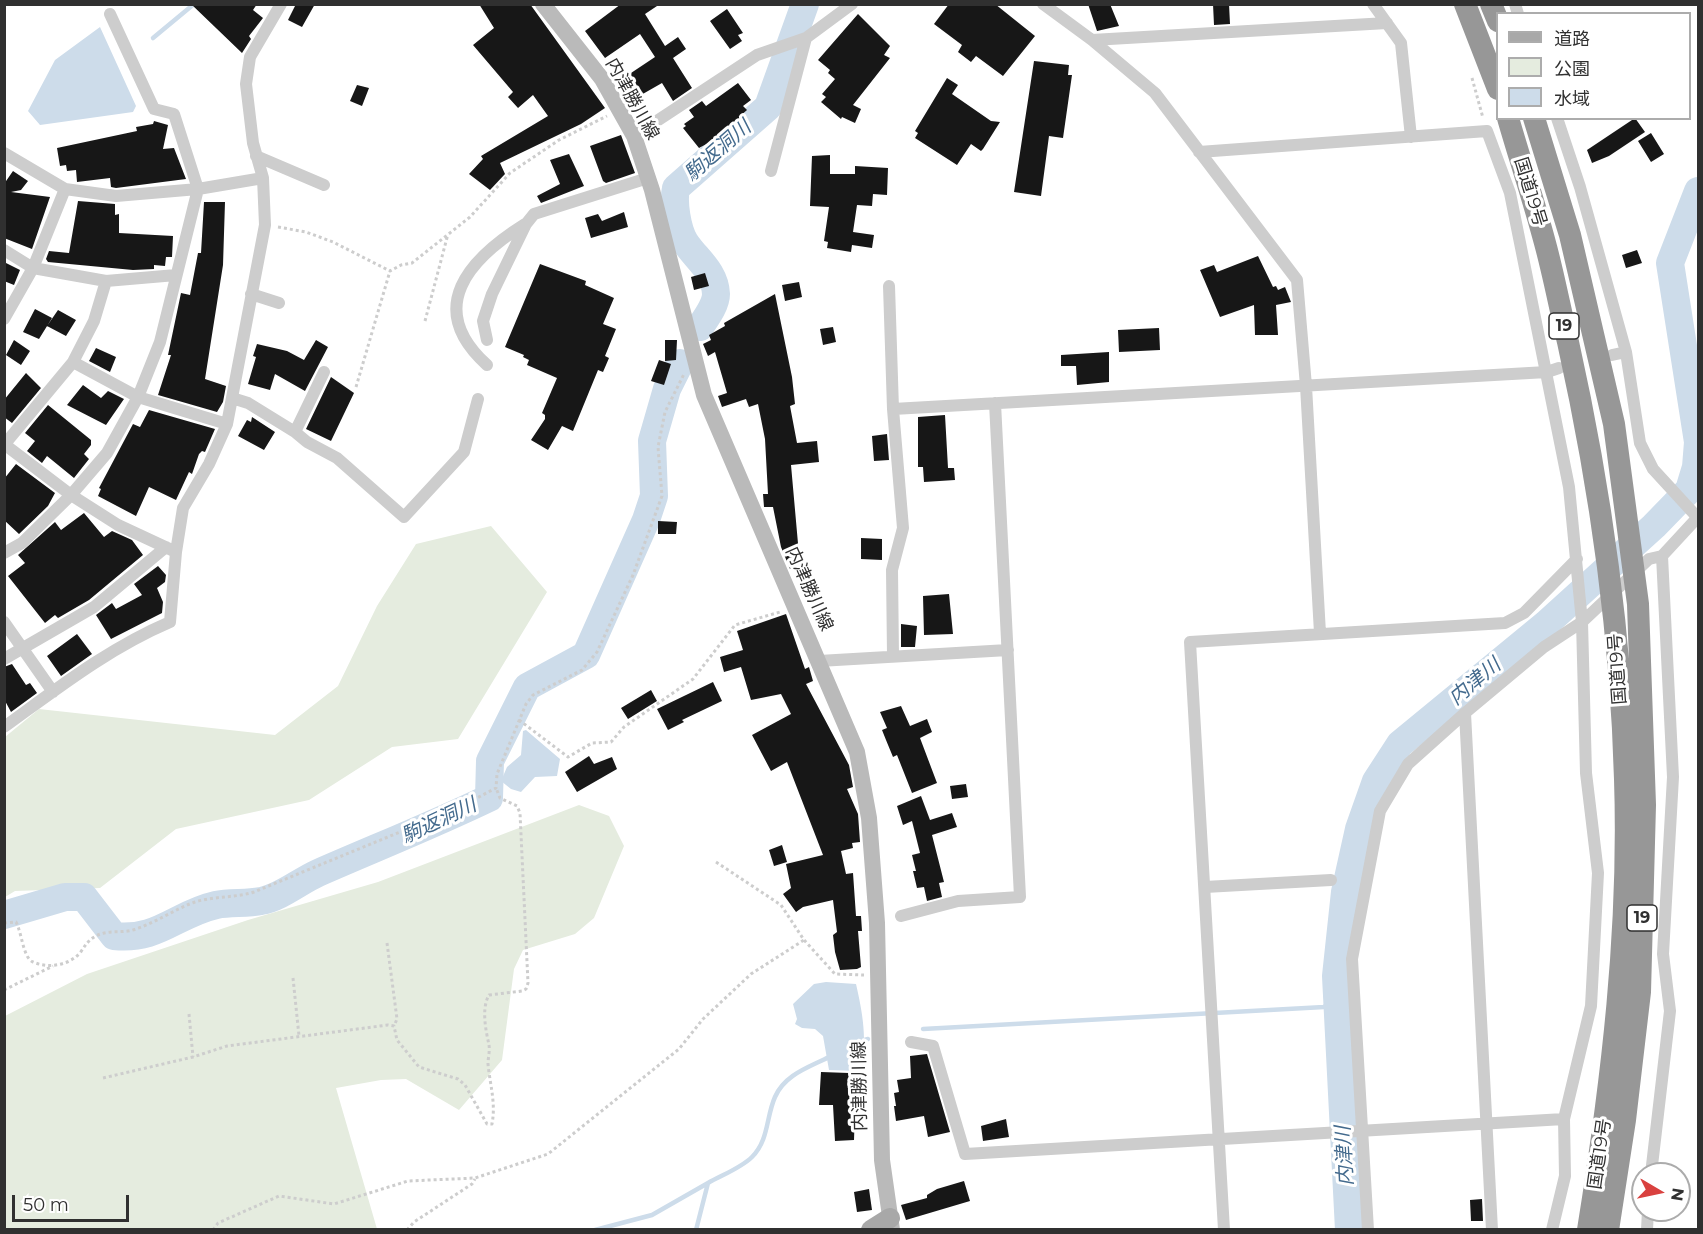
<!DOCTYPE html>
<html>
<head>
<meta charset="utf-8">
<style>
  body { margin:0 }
  #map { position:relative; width:1703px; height:1234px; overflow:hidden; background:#fff; font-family:Montserrat,"Noto Sans JP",sans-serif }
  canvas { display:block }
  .frame { position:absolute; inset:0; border:6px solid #303030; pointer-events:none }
  .legend { position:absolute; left:1496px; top:12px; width:195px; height:108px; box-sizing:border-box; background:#fff; border:2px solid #acacac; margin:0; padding:8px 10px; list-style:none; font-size:18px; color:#303030 }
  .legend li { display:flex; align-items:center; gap:12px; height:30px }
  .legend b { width:30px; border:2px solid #acacac }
  .north { position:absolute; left:1631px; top:1162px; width:60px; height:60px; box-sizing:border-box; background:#fff; border:2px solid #acacac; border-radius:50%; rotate:99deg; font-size:16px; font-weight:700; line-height:24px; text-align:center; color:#303030 }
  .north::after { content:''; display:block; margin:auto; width:21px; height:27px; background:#d9413f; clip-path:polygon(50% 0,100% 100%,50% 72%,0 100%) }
  .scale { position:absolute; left:12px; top:1195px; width:117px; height:27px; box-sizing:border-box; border:3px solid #303030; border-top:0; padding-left:8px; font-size:18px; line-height:21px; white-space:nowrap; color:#303030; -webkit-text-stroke:4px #fff; paint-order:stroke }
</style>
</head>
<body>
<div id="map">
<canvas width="1703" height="1234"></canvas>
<div class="frame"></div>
<ul class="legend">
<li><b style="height:8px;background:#a8a8a8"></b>道路</li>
<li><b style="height:16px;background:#e5ecdf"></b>公園</li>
<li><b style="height:16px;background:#cddcea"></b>水域</li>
</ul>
<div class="north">N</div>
<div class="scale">50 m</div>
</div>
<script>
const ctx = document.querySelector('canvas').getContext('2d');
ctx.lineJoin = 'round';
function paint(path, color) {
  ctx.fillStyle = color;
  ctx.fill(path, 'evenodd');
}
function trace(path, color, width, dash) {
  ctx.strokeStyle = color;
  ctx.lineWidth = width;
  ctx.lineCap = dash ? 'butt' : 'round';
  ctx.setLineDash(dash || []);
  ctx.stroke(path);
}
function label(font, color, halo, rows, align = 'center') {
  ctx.font = font + ' Montserrat,"Noto Sans JP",sans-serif';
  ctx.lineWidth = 6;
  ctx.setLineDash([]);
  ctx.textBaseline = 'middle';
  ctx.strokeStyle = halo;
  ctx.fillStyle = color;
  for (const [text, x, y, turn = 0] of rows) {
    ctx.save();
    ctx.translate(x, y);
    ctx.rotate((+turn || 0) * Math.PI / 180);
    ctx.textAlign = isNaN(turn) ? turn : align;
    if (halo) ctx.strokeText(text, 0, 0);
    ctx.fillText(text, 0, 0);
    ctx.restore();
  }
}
paint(new Path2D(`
  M491,526L547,592L458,739L392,747L309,800L176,829L100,888L15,891L5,897V737L39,709L275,735L338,686L377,606L416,544Z
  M579,805L609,816L624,846L594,918L575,934L523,950L514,969L502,1060L459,1110L406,1079L381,1080L336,1088L377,1229H5V1016L87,974L248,920L378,882Z`), '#e5ecdf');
paint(new Path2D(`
  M100,27L136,106L133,112L40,125L28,111L55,60Z
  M526,730L560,759L557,776L535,777L521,792L511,789L501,781L507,767L521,755L523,731Z
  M826,982L856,984C862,1010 869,1045 859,1071L829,1070L823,1036L815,1029L802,1028L795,1024L797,1019L793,1004L814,984Z`), '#cddcea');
trace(new Path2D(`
  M153,38L194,4
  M1689,490L1698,499
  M923,1029L1324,1007L1336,997
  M858,1042L868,1039
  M595,1230L652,1215L708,1183
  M696,1230L708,1183C722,1175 741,1168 752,1157C769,1140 766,1117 775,1097C785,1074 810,1067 829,1057`), '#cddcea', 4.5);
trace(new Path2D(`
  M700,327C706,318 716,305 716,294C715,271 696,259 685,242C677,229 673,202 676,188L768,107L805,4
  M4,915L65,897H84L114,936C158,941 176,914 216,905C230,902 246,904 261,901C280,898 300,881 318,873C375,848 433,825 489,798L490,761L527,687L586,655L646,520L654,496L652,441L667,389L680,363
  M1349,1230L1336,976L1345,892L1359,829L1376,781L1400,744L1546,624L1654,526L1689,490L1696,467L1698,442L1670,263L1698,191`), '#cddcea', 28);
paint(new Path2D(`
  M191,4H257L253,10L263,18L249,36L251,39L242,53Z
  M296,4H315L302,27L288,20Z
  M479,4H530L605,108L581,124L500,163L505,174L490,190L469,174L483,159L481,156L548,116L533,95L518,108L508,97L513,92L473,45L494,28Z
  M621,4H660L645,14L665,46L678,37L686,49L673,58L692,88L673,101L662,83L634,99L630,97L619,81L655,57L640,34L605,58L585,31Z
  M949,4H995L1035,36L1003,76L976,56L971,62L958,52L962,45L934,24Z
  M1088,4H1110L1119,26L1097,31Z
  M1213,4H1229L1230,24L1214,25Z
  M727,9L743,33L738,35L742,41L730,49L710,21Z
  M858,14L890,46L884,55L890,58L853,105L861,109L855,123L842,117L841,119L821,102L826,97L822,94L835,79L828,73L830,70L818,60Z
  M1034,61L1069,65L1068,75H1072L1063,138L1049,136L1041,196L1014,192Z
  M947,78L958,85L952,94L991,121L1000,122L983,149L981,151L971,144L957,165L915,138L918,133L915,131Z
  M738,83L751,100L743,106L747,110L739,117L742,120L725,134L699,148L683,128L686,126L684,124L694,117L689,110L702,101L706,106Z
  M357,85L369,88L362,106L350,101Z
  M1635,118L1645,132L1609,156L1592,163L1587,150Z
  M154,121L168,125L163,149L174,148L186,179L116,188L111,187L110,178L77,182L76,170L67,171L66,165L60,166L57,148L137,131L136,127L153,124Z
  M1651,133L1664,154L1651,162L1638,141Z
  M621,135L635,173L606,183L603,181L590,146Z
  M569,154L584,186L541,203L537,196L560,184L550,160Z
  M830,155V174H855V166L888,168L887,195L873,194L872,206L857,205L853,232L874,235L872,248L852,245L851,252L827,248L828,242L824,241L829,207L810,206L812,156Z
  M13,171L28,181L21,190L11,192L50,197L32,249L4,238V184Z
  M78,201L115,204V215L119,214V233L173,236L172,257H166L165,266L154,265V269L133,270L48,262L46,259L49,251L69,253Z
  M204,202H225L223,265L205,379L226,386L223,402L217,412L158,395L171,355H168L181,293L190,295L198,253H201Z
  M624,212L628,227L591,238L585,218L598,214L602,221Z
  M1637,250L1642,263L1626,268L1622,255Z
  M1258,256L1273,287L1276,286L1278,290L1285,287L1291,302L1276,305L1278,335H1255L1254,305L1220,317L1200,270L1214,265L1217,272Z
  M4,262L20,270L14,285L4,281Z
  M540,264L586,281L585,285L614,298L603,324L616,329L605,356L609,358L603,372L598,370L573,431L562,426L548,450L531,440L545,419V415L542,413L557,378L527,365L529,360L523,357L524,355L505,347Z
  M705,273L709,286L694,290L691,277Z
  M799,282L802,297L785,301L782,285Z
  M775,294L792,377L795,404L790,406L797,443L817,441L819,462L791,465L800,566L790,569L781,547L773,507H764L763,494H768L765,439L758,404L749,407L746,399L722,407L718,396L727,393L715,352L708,356L703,344L711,340L709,335L725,326L724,323Z
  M35,309L52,318L39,339L23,332Z
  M58,310L76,320L66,336L47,326Z
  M833,327L836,342L823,345L820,329Z
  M1159,328L1160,350L1119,352L1118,330Z
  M14,340L30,351L21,365L6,355Z
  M316,340L328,347L305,391L275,374L270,390L248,384L256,357L253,356L257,344L287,351L304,360Z
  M665,340H677L676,360L665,361Z
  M96,348L116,357L110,372L89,361Z
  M1109,352V382L1077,385L1076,366H1061V355Z
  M659,360L671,364L664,385L651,381Z
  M26,373L41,388L12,423L4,417V400Z
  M331,377L354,393L331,441L306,429Z
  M83,385L101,398L108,391L124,399L106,425L67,405Z
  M48,405L91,440V445L84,454L89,459L74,478L47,456L42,463L27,451L35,441L25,433Z
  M149,410L215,429L205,452L202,451L199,454L192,474L189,472L176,500L149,487L136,516L98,496L101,489L99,488L133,424L140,427Z
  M945,415L948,468H954L955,480L924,482L923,467H918V417Z
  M252,417L275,432L264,450L238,436L247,420L251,422Z
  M887,434L889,460L874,461L872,436Z
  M16,464L55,493L48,506L19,534L4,520V479Z
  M84,513L104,537L112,531L132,540L143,555L89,600L58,618L55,615L45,623L8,576L25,563L18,555L55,522L61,530Z
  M658,521L677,522L676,534H658Z
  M861,538L882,539V560L861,559Z
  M158,566L166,575L165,582L157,588L163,602L162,613L111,639L96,615L112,603L116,609L142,595L134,584Z
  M949,594L953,634L924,635L923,596Z
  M786,614L805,669L809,667L813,681L806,684L849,765L853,787L847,789L858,814L860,842L852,843L853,848L841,851L846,874L853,873L856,916H861L862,931H858L861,967L857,969L840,970L835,952L833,935L837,932L833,900L803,907L796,912L783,894L791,888L786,864L823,855L787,762L771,771L752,735L791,714L781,694L751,700L741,667L724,672L720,657L743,650L737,631Z
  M901,624L917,626L915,647H901Z
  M77,634L92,654L61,676L47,656Z
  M12,664L26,685L30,683L37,693L11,712L4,699V667Z
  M713,682L722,701L682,720L684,722L668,730L657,709Z
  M651,690L657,701L628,719L621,708Z
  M901,706L910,726L927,719L932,732L920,738L937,783L912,793L897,755L893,757L886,740L882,730L887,728L880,712Z
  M589,756L594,764L612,757L617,769L577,792L565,772Z
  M966,784L968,797L952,799L950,786Z
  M921,796L930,820L952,813L957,827L932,835L944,882L939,883L942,897L927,901L924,887L917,888L913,871H916L912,855L920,853L912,821L903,825L897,806Z
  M782,845L787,862L774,866L769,850Z
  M927,1054L950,1132L928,1137L924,1116L896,1121L894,1106H896L894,1093L899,1092L897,1080L911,1078L910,1056Z
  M821,1072L849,1073V1080H853V1085H863L861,1109H855L854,1140L835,1141L833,1105H819Z
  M1006,1119L1009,1137L983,1141L981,1126Z
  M964,1181L970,1201L906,1220L901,1205L927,1198V1195L937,1189Z
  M869,1189L872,1210L857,1212L854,1192Z
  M1482,1199L1483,1221H1471L1470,1200Z`), '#171717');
trace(new Path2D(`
  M1472,78L1483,118
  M278,227L306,232L333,242L390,271L401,265L412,263L470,217L510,173L559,140L607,116
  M425,321L448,234
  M356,387L390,271
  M519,720L568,757L592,743L611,742L624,727L693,679L735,625L780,612
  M716,862L781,905L804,940L835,974L864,975
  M4,923L16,922C22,933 23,958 33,962C49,969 69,965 80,953C85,946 88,940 96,936C109,929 123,934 136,929C157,922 175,909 195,902C214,896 235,898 254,892L456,809L496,788L497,774L526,704L533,695L582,670L597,652L633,575L662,496L658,447L665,412L684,374
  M387,943L397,1019L394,1026
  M293,978L299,1036
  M4,990L53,966
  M189,1014L193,1057
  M103,1078L193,1057L227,1046L388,1025L394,1026L397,1040L419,1067L458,1079L465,1085L487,1124H492C496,1103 490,1085 488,1064C488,1058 490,1051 489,1045C486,1031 481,1009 489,995L522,991L526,989L528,983L520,813L517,806L500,798L496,788
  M213,1230L218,1223L279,1196L334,1204L408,1181L475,1178L548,1154L679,1049L703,1019L751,974L804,940
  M407,1230L414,1222L472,1184L475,1179`), '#cdcdcd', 3, [3, 3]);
trace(new Path2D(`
  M1043,4L1092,40L1155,93L1297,280L1306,386L1320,633
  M1373,4L1401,43L1411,137
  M1515,4L1518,14
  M1092,40L1387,23
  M1557,118L1580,187L1626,352L1640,443L1653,469L1698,518
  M634,136L757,55L806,38L852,4
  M1199,152L1487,131L1510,193L1569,487L1582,622L1586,773L1598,873L1591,1006L1564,1119L1565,1176L1552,1230
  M4,153L65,189L116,196L198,189L263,178
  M256,156L324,185
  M771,171L806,38
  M4,250L33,268L106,281L176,275
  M889,286L893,409L903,528L892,570L893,656
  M251,294L279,303
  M4,319L33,268L65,189
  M487,340L483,321L492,294L526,224L534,214L648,178
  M1612,355L1626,352
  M73,362L138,397L227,424
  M487,365C424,308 469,259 525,224
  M232,398L248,403L295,432L307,442L337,458L404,517L464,452L478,399
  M893,409L1547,372L1559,368
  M295,432L324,372
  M4,444L71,495L118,525L176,552
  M4,445L73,362L94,321L106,281
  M4,553L22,543L71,495L107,453L138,397L160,342L198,189L174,114L154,109L110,14
  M4,622L53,692
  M4,659L94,607L166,547
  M819,661L1008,650
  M1465,713L1492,1230
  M4,727C58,688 109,648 170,622L176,552L183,508L209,464L227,424L265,225L263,178L253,143L246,84L250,57L281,4
  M1205,887L1331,880
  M901,916L958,901L1020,897L995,403
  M911,1042L933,1046L965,1154L1564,1119
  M1651,1174L1670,1011L1663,954L1673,777L1662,556
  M1224,1230L1190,642L1505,623L1524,613L1577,559
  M1368,1230L1352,959L1380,811L1408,764L1465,713L1544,647L1582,622L1649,559L1662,556L1698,517
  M1647,1230L1648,1210`), '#cdcdcd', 12);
trace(new Path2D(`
  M543,4L602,79L634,136L652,190L704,395L857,752L869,818L877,923L882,1160L892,1230`), '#bababa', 16);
trace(new Path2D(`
  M871,1230L890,1218`), '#a8a8a8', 20);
trace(new Path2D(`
  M1465,4L1498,89
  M1491,4L1498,21
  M1508,118C1520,160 1534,201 1545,243C1554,276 1560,309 1568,342C1600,486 1621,632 1625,779C1630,930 1612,1081 1588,1230
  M1534,118L1570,235L1614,424L1638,604L1645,805L1640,992L1625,1120L1608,1230`), '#979797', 22);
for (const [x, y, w] of [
  [1564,326,30],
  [1642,918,30]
]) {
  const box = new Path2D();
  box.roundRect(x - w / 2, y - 13, w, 26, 4.5);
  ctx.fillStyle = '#fff';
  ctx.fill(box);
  trace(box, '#303030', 1.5);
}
label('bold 16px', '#303030', null, [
  ["19",1564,326],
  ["19",1642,918]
]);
label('18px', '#303030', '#fff', [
  ["内津勝川線",632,99,61],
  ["国道19号",1530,192,73],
  ["内津勝川線",809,589,66],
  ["国道19号",1618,669,-94],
  ["内津勝川線",860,1086,-91],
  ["国道19号",1600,1154,-82]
]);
label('italic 20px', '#436a8d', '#fff', [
  ["駒返洞川",718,151,-41],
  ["内津川",1475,682,-40],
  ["駒返洞川",439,821,-25],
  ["内津川",1345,1156,-93]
]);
</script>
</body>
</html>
